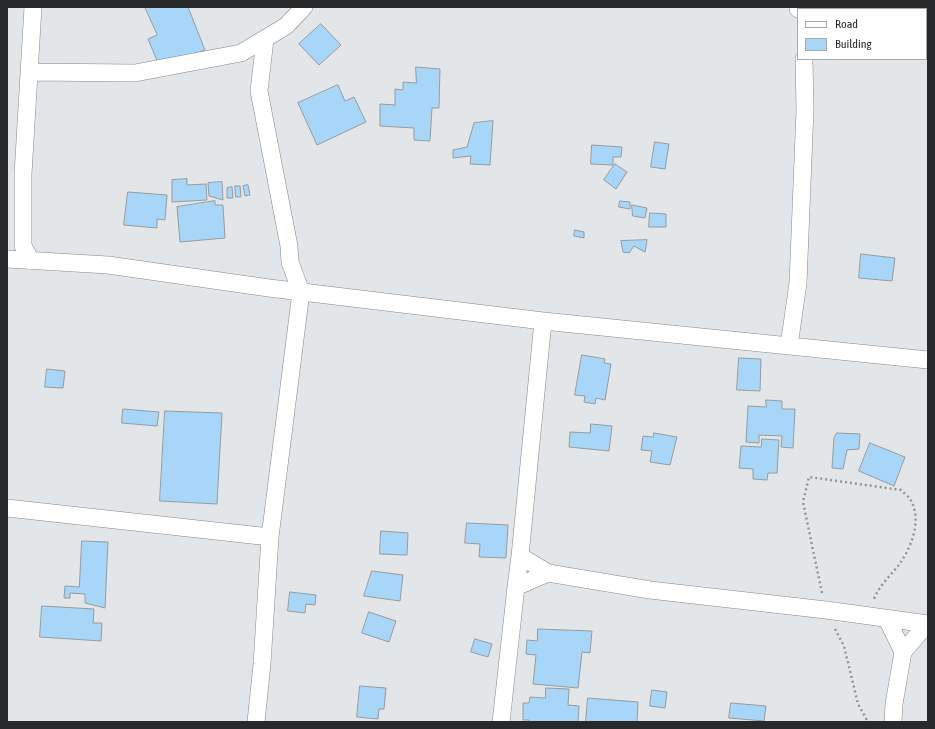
<!DOCTYPE html>
<html>
<head>
<meta charset="utf-8">
<style>
  body { margin:0 }
  #map { position:relative; width:935px; height:729px; overflow:hidden; background:#e3e6e8; font-family:"Asap Condensed",sans-serif }
  canvas { display:block }
  .frame { position:absolute; inset:0; border:8px solid #28292a; pointer-events:none }
  .legend { position:absolute; left:797px; top:8px; width:130px; height:52px; box-sizing:border-box; background:#fff; border:1px solid #a9a9aa; margin:0; padding:5px 7px; list-style:none; font-size:12px; color:#28292a }
  .legend li { display:flex; align-items:center; gap:8px; height:20px }
  .legend b { width:20px; border:1px solid #a9a9aa }
</style>
</head>
<body>
<div id="map">
<canvas width="935" height="729"></canvas>
<div class="frame"></div>
<ul class="legend">
<li><b style="height:5px;background:#fff"></b>Road</li>
<li><b style="height:11px;background:#a8d6f9"></b>Building</li>
</ul>
</div>
<script>
const ctx = document.querySelector('canvas').getContext('2d');
ctx.lineJoin = 'round';
function paint(path, color) {
  ctx.fillStyle = color;
  ctx.fill(path, 'evenodd');
}
function trace(path, color, width, dash) {
  ctx.strokeStyle = color;
  ctx.lineWidth = width;
  ctx.lineCap = dash ? 'butt' : 'round';
  ctx.setLineDash(dash || []);
  ctx.stroke(path);
}
const building = new Path2D(`
  M145,7H188L205,50L160,68L148,39L157,35Z
  M321,24L341,45L319,65L299,44Z
  M416,67L440,69L439,108H432L430,141L414,140V128L380,126V104L395,105V89L403,90V82L416,83Z
  M338,85L345,101L354,97L366,122L317,145L298,103Z
  M493,121L490,165L470,164L471,156L453,158V150L467,147L474,123Z
  M655,142L669,144L665,169L651,167Z
  M592,145L622,147L621,157H613V165L591,164Z
  M615,164L627,172L616,189L604,180Z
  M187,179V185L206,184L207,200L172,202V180Z
  M222,182L223,200L209,196L208,183Z
  M248,185L250,195L245,196L243,186Z
  M235,186H240L241,197H236Z
  M232,187L233,198H227V188Z
  M128,192L167,195L165,220L157,219V228L124,225Z
  M215,201V205H223L225,238L180,242L177,207Z
  M620,201L630,202V209L619,207Z
  M632,205L647,208L645,218L633,216Z
  M650,213L666,214V227H649Z
  M575,230L584,232V238L574,236Z
  M647,240L645,252L634,246L629,253L623,252L621,241Z
  M861,254L895,258L892,281L859,278Z
  M582,355L605,359L604,363L611,364L605,400L596,398L595,404L584,402L585,396L575,395Z
  M739,358L761,359L760,391L737,390Z
  M47,369L65,371L63,388L45,387Z
  M766,400L782,401V409H795L793,448L781,447L782,436L759,435V443L746,442L748,406L766,407Z
  M123,409L159,412L157,426L122,423Z
  M165,411L222,413L217,504L160,501Z
  M591,424L612,426L609,451L569,447L570,432L590,433Z
  M654,433L677,437L670,465L650,462L652,451L641,450L643,436L653,437Z
  M837,433L860,434L859,449L847,450L843,469L832,468L834,438Z
  M762,439L779,440L777,473H768L767,480L753,479V469L739,468L741,446L761,447Z
  M870,443L905,457L894,486L859,471Z
  M467,523L508,525L506,558L479,557L480,544L465,543Z
  M381,531L408,533L407,555L380,554Z
  M82,541L108,542L105,608L85,603V594L70,593V598H64L65,586L79,587Z
  M372,571L403,575L400,601L364,596Z
  M290,592L316,595L315,605L306,604L305,613L288,611Z
  M42,606L94,609L93,623H102L101,641L40,637Z
  M369,612L396,621L389,642L362,633Z
  M538,629L592,631L590,653L582,652L578,688L533,684L536,655L526,654L527,640L537,641Z
  M475,639L492,644L488,657L471,652Z
  M360,686L386,688L384,709H379L378,719L357,717Z
  M546,688L569,689L568,705L579,706L578,722H528L529,720H523V703H529L530,697L545,698Z
  M652,690L667,692L665,708L650,706Z
  M588,698L638,702L637,722H586Z
  M731,703L766,706L764,721L729,718Z`);
paint(building, '#a8d6f9');
trace(building, '#989a9c', 1);
const minor = new Path2D(`
  M798,7V9
  M29,72L135,73L241,53L286,26L304,7
  M7,259L108,265L269,288L543,321L928,360
  M31,261L23,246V174L33,7
  M789,346L798,283L805,110L804,59
  M7,508L270,537
  M520,556L548,573L650,590L826,610L928,624
  M516,587L548,573
  M887,619L903,652
  M256,722L262,664L270,537L301,292L290,262L289,246L259,91L265,39
  M501,722L516,587L520,556L543,321
  M893,722L894,704L903,652L927,624`);
trace(minor, '#848789', 18);
trace(new Path2D(`
  M822,593L803,502L809,477L901,490C904,493 908,496 910,499C923,519 911,549 898,566C890,576 879,586 874,599
  M835,629L844,646L858,704L868,722`), '#929495', 2.5, [2, 3]);
trace(minor, '#fff', 17);
</script>
</body>
</html>
